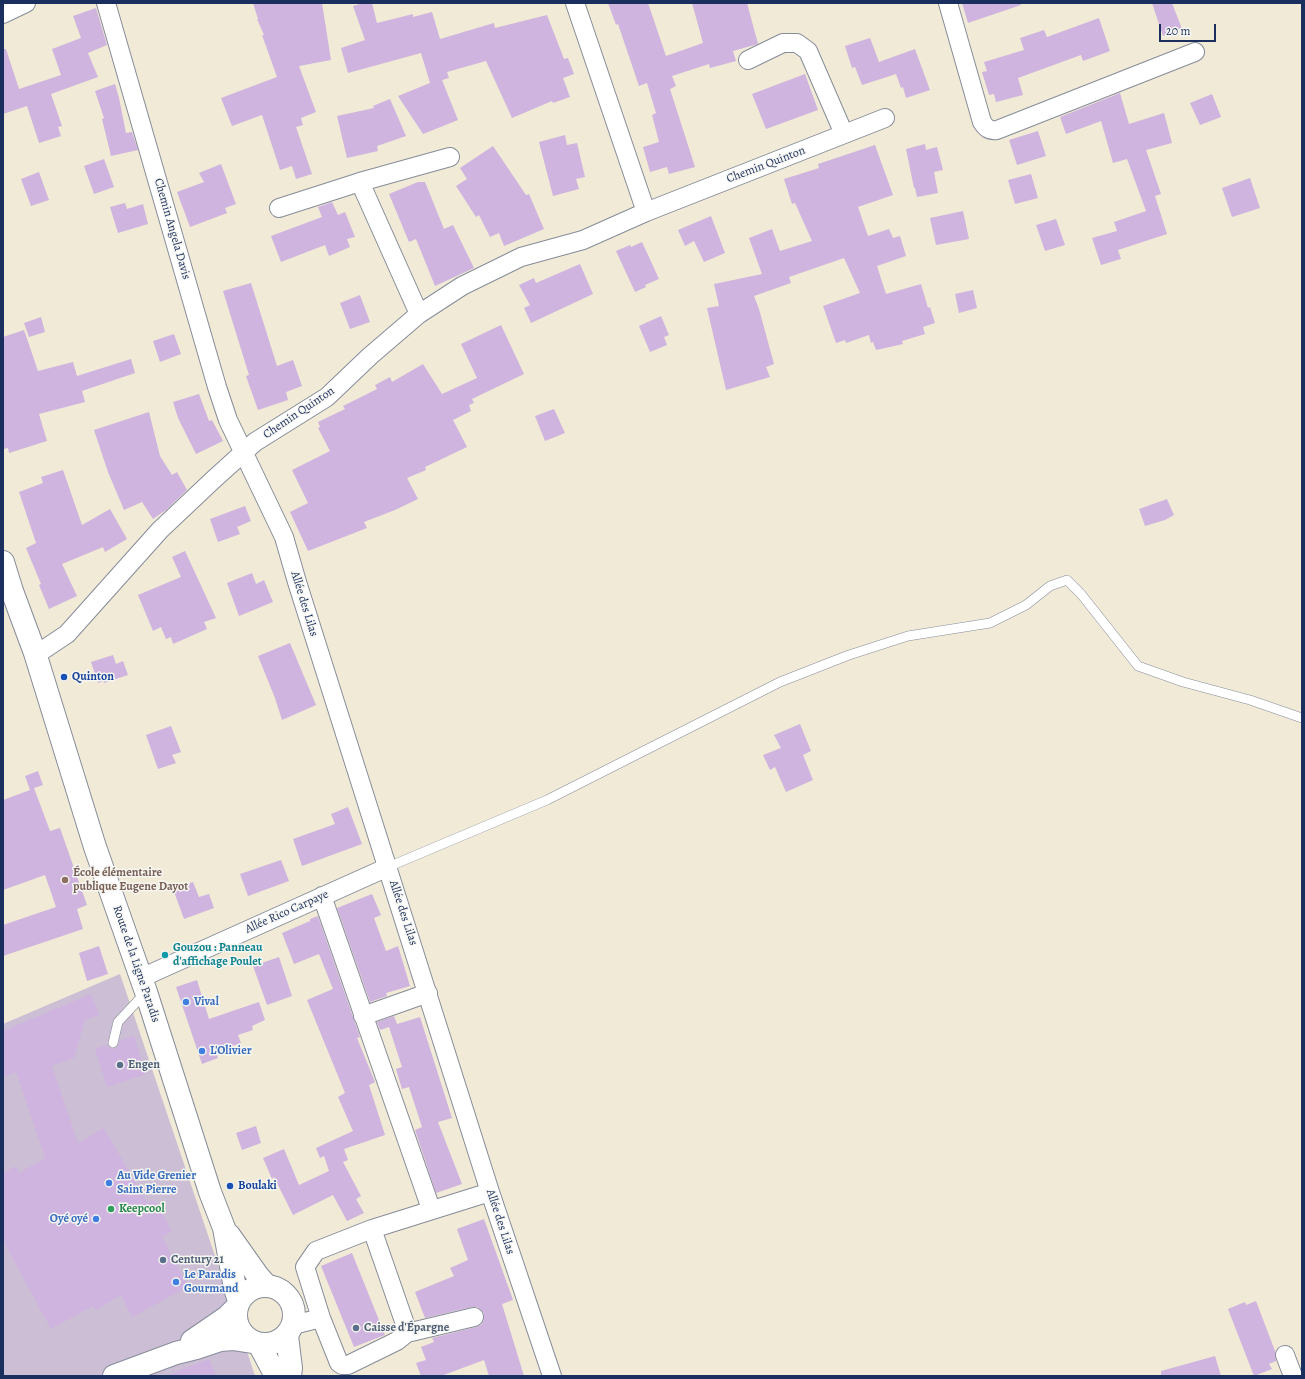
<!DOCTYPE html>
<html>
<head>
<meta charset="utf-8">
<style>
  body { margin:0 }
  #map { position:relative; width:1305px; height:1379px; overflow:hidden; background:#f1ead6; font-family:Alegreya,serif }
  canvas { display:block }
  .frame { position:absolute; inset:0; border:4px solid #1b2f5e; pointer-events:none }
  .scale { position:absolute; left:1159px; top:24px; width:57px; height:18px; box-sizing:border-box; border:2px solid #1b2f5e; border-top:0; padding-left:5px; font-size:12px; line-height:14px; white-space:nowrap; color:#1b2f5e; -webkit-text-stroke:3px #f6f6f2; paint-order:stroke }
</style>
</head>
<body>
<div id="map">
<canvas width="1305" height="1379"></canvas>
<div class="frame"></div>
<div class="scale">20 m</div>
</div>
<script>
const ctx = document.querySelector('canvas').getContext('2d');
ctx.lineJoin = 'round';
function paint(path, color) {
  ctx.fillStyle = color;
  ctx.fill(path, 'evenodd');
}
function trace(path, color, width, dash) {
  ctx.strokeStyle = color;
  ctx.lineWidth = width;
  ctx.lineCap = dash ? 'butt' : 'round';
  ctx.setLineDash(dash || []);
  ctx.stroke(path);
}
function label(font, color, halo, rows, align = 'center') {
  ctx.font = font + ' Alegreya,serif';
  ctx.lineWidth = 3;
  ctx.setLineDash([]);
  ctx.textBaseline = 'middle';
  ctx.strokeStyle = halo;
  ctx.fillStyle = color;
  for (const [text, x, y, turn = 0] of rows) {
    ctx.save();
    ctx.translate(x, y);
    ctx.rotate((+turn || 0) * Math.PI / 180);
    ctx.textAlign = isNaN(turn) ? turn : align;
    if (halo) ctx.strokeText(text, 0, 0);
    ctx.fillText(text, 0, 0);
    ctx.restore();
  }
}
paint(new Path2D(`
  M120,974L244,1342L255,1376H3V1024Z`), '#ccbed4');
paint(new Path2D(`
  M253,3H322L331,60L299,66L316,112L301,118L303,125L296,127L312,174L296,179L292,166L280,170L262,115L232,126L221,98L277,77L262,35H264L257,19H258Z
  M363,3H372L377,23L413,14V17L432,12L440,39L494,23L495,28L547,15L564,59L568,58L574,74L563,78L570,97L553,103L552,101L512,118L486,61L447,72L449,78L442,80L458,120L423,134L398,96L430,83L421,53L348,73L341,48L365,40L353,6Z
  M608,3H648L666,56L703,43L692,3H747L758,44L733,51L736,61L710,68L709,64L672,76L676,86L670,89L695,167L669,174L667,167L650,172L643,147L659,142L652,115L656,113L647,83L639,86L618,24L616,25Z
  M962,3H1020L1021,5L968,23Z
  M1152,3H1172L1182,29L1163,36Z
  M96,8L107,45L88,53L98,77L51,94L62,126L58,127L61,136L39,143L27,106L3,114V49H6L19,89L61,75L52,49L81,38L73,16Z
  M1099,18L1110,51L1083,61L1081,55L1018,78L1023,95L996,102L994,94L989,95L982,72L987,71L984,62L1024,50L1020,38L1044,30L1047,37Z
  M870,38L879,62L915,49L930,90L906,98L903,87L901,88L896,74L862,85L855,67L852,68L845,46Z
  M805,74L818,110L766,129L752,94Z
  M115,84L119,98L126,133L132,132L138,150L111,156L102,119L104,118L95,91Z
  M1120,93L1129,124L1164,113L1172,143L1146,150L1161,194L1155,196L1167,234L1118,250L1121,259L1101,265L1092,238L1117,231L1114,222L1146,211L1127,159L1113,163L1101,121L1066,134L1060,117Z
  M1212,94L1221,117L1200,125L1190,103Z
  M390,99L406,136L377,146L378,151L347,158L337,116L374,108L373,106Z
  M1038,131L1046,156L1017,165L1009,140Z
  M565,135L567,145L577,143L585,177L576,179L579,189L553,196L539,142Z
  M925,144L926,150L937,147L943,170L934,172L938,193L917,197L915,188H914L906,149Z
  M875,145L893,195L858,207L868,236L889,229L893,238L900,236L906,256L877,266L886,294L921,284L928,308L930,307L935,323L923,327L925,334L902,341L903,344L876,350L873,342L871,343L869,335L846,343L845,340L836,343L823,306L860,293L844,258L789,277L791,283L754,296L759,309L774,364L766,367L770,377L726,390L707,308L719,306L714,284L762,274L749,238L772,229L780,251L812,241L795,203L792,204L784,179L819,168L818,164Z
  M493,146L526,195L529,194L544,229L504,246L499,233L490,237L479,215L476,217L456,186L467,179L460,168Z
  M104,159L114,187L94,194L84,166Z
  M221,164L236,204L225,208L227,213L190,227L177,192L204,182L199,173Z
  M39,172L49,200L31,206L21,179Z
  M1031,174L1038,198L1015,204L1008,180Z
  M1250,178L1260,208L1232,217L1222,188Z
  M418,182H425L444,229L453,225L474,268L435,286L416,239L409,242L389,194Z
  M332,202L338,215L345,212L355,237L347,239L350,247L329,256L325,245L281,262L271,236L322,217L318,207Z
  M125,203L127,209L143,204L148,224L118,233L110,207Z
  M963,211L969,239L936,245L930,218Z
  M711,216L725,253L704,262L694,241L685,246L678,230Z
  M1056,219L1065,245L1045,251L1036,225Z
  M642,242L659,279L645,285L646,287L635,292L616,251L630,245L631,247Z
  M580,264L593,294L531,323L524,308L530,305L519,285L534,278L536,283Z
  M251,283L277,366L293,360L302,386L286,392L288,400L258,410L246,376L249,375L223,291Z
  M973,290L977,308L959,313L955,294Z
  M360,295L370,322L350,329L340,303Z
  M661,316L669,335L664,337L667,345L650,352L639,326Z
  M41,317L45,332L29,337L24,323Z
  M501,325L524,374L472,399L474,403L469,405L471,411L453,420L467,447L425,467L426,470L407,478L418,499L395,510L364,522L367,528L308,551L290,512L308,503L292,470L330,451L318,428L320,427L318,422L345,409L343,406L377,389L375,385L390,377L392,382L423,364L442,394L477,378L461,344Z
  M24,330L38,371L73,362L77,376L131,359L135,373L82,391L85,402L39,414L47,441L9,453L8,448L3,449V337Z
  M174,334L181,354L160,362L153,341Z
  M199,394L209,421L212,420L223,441L196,454L178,418L173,402Z
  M554,409L565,433L545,441L535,416Z
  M149,412L160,456L172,475L177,472L187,490L166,510L153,519L142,502L124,510L108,472L94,430Z
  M63,470L82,525L110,509L127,539L105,552L103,547L62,564L77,596L49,609L39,585L41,584L26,548L36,543L19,492L43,483L41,477Z
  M1167,499L1174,515L1165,520L1145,526L1139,509Z
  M245,506L251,521L237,527L240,534L218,542L210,519Z
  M185,551L216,618L204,622L207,629L173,644L171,637L166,639L161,627L153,631L138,595L181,577L172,557Z
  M252,573L256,584L264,580L273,602L239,616L227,583Z
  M290,643L316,705L282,720L275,698L258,656Z
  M113,655L116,664L123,661L128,675L104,683L103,681L98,683L91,662Z
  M800,724L811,751L803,755L813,780L786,792L775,767L770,770L763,755L781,748L774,735Z
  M171,726L181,752L172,755L176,763L158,769L146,735Z
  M38,771L43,785L34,788L50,831L60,828L87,905L77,909L83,929L3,956V925L56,907L45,875L3,890V800L30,790L25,776Z
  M348,807L362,844L302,866L293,839L335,824L331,814Z
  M281,860L289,881L248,896L240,874Z
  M193,882L199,897L209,894L214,908L184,919L173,889Z
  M372,894L381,915L374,918L386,951L398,946L410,986L386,993L387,996L370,1002L337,908Z
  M318,916L360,1037L357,1038L375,1082L369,1085L385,1135L344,1149L348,1160L343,1162L361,1196L356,1199L364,1213L347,1221L333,1195L293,1215L274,1177L272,1179L263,1158L284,1149L299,1185L329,1171L324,1156L320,1158L316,1148L353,1131L338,1097L345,1093L307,1000L333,989L319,954L294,964L282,933L310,921V919Z
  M99,946L108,974L87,981L79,953Z
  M279,957L292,996L267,1005L253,966Z
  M197,980L209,1019L259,1002L265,1020L252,1026L253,1030L238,1035L241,1043L216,1052L218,1058L202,1064L176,987Z
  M91,994L99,1015L85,1020L74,1058L52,1066L78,1143L104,1128L147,1203L154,1200L172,1231L162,1237L188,1287L132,1317L121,1295L96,1310L93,1306L51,1329L3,1241V1173L16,1166L19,1173L45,1158L16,1072L3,1077V1031Z
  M394,1016L397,1024L394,1025L420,1017L452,1118L438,1122L462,1184L436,1193L415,1130L422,1127L409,1087L402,1089L396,1069L402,1067L389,1027L380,1030L377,1022Z
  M134,1036L146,1074L107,1087L95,1049L107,1045L111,1049H115L118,1047L120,1040Z
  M256,1126L261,1143L242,1150L236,1133Z
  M484,1219L513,1300L502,1304L524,1376H489L484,1360L441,1376H421L416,1363L426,1360L421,1347L434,1342L432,1338L476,1327L481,1325L484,1320V1314L481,1310L477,1307H472L425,1318L415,1292L454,1276L450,1268L468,1260L457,1229Z
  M352,1253L385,1335L354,1347L321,1266Z
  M1256,1301L1275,1351L1276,1361L1269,1364L1272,1369L1254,1376L1228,1309L1245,1302L1246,1305Z
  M1215,1356L1221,1376H1161V1371Z
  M209,1359L216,1376H168V1375Z`), '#cfb4df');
const lane = new Path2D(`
  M388,867L547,800L780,682L849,655L908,636L990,623L1026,605L1050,586L1067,580L1081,594L1138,666L1183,682L1250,700L1302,718
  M113,1043L118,1022L145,993`);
const street = new Path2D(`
  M106,3L217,387L228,420L284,537L297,582L490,1192L552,1376
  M575,3L646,212
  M948,3L982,122C986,128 989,131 997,130L1195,52
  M3,14L26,3
  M748,60L783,43H797L808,51L844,134
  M360,182L419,314
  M279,208L360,182L450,157
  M35,653L43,650L67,634L160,530L213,480L255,442L327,397L370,356L419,314L462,286L521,257L583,240L646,212L885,118
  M322,896L431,1209
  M141,977L152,973L388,867
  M363,1016L428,993
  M321,1318L339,1363L342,1365H348L397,1341L407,1333L406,1327L372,1229
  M293,1325L321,1318L305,1267L316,1251L372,1229L490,1192
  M407,1333L474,1317
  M1285,1355L1293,1376`);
const secondary = new Path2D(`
  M3,562L12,591L35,653L95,847L146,992L210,1192L224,1228L235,1288L239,1301
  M229,1235L258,1276L266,1285
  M236 1315a29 29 0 1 1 58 0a29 29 0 1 1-58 0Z
  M287,1336L291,1368L290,1376
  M192,1341L227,1317L237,1307
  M259,1344L276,1376
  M114,1376L176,1353L196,1348L220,1340L233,1339L252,1342`);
trace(lane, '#868c9a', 10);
trace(street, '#868c9a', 20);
trace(secondary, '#868c9a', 24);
trace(lane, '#fff', 9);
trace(street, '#fff', 18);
trace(secondary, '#fff', 22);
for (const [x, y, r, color] of [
  [64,677,4,"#1a4fb4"],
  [65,880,4,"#8d6e63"],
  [165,955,4,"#0f9aa8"],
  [186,1002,4,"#3f7fe0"],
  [202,1051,4,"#3f7fe0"],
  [120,1065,4,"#5c6f8a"],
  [109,1183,4,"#3f7fe0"],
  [230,1186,4,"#1a4fb4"],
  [111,1209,4,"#2e9e5b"],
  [96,1219,4,"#3f7fe0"],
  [163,1260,4,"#5c6f8a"],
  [176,1282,4,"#3f7fe0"],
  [356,1328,4,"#5c6f8a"]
]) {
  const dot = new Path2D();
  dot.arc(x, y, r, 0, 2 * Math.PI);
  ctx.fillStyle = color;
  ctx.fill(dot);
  trace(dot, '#f6f6f2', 1.5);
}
label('12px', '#1b2f5e', '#f6f6f2', [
  ["Chemin Quinton",766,165,-21],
  ["Chemin Angela Davis",172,229,74],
  ["Chemin Quinton",299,413,-34],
  ["Allée des Lilas",304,604,73],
  ["Allée Rico Carpaye",287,912,-24],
  ["Allée des Lilas",403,913,72],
  ["Route de la Ligne Paradis",136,964,71],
  ["Allée des Lilas",500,1222,72]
]);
label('bold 12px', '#164399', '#f6f6f2', [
  ["Quinton",72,677],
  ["Boulaki",238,1186]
], 'left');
label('bold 12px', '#785e54', '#f6f6f2', [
  ["École élémentaire",73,873],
  ["publique Eugene Dayot",73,887]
], 'left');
label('bold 12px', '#0d838f', '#f6f6f2', [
  ["Gouzou : Panneau",173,948],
  ["d'affichage Poulet",173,962]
], 'left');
label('bold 12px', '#366cbe', '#f6f6f2', [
  ["Vival",194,1002],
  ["L'Olivier",210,1051],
  ["Au Vide Grenier",117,1176],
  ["Saint Pierre",117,1190],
  ["Oyé oyé",88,1219,"right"],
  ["Le Paradis",184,1275],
  ["Gourmand",184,1289]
], 'left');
label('bold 12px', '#4e5e75', '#f6f6f2', [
  ["Engen",128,1065],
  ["Century 21",171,1260],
  ["Caisse d'Épargne",364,1328]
], 'left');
label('bold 12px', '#27864d', '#f6f6f2', [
  ["Keepcool",119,1209]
], 'left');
</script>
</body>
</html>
